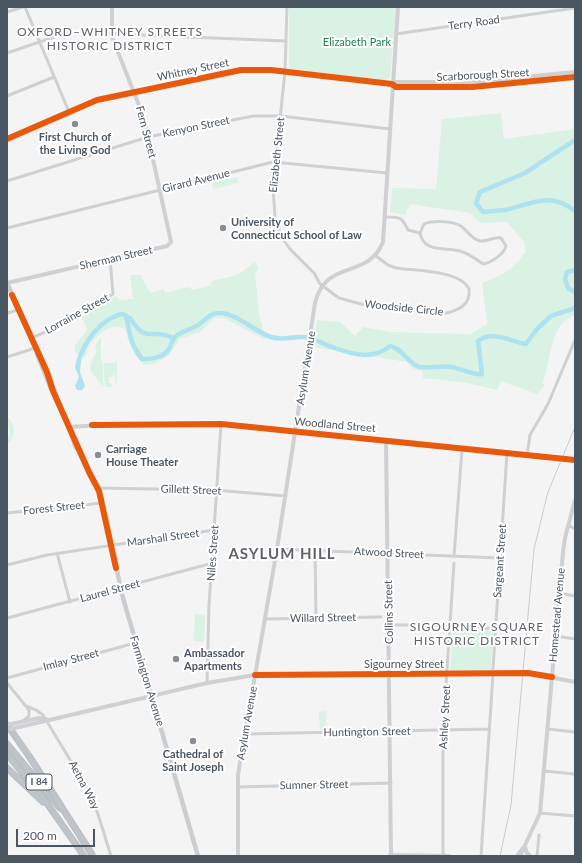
<!DOCTYPE html>
<html>
<head>
<meta charset="utf-8">
<style>
  body { margin:0 }
  #map { position:relative; width:582px; height:863px; overflow:hidden; background:#f4f4f4; font-family:Lato,sans-serif }
  canvas { display:block }
  .frame { position:absolute; inset:0; border:8px solid #4a5661; pointer-events:none }
  .scale { position:absolute; left:16px; top:829px; width:79px; height:18px; box-sizing:border-box; border:2px solid #4a5661; border-top:0; padding-left:5px; font-size:12px; line-height:14px; white-space:nowrap; color:#4a5661; -webkit-text-stroke:3px #fff; paint-order:stroke }
</style>
</head>
<body>
<div id="map">
<canvas width="582" height="863"></canvas>
<div class="frame"></div>
<div class="scale">200 m</div>
</div>
<script>
const ctx = document.querySelector('canvas').getContext('2d');
ctx.lineJoin = 'round';
function paint(path, color) {
  ctx.fillStyle = color;
  ctx.fill(path, 'evenodd');
}
function trace(path, color, width, dash) {
  ctx.strokeStyle = color;
  ctx.lineWidth = width;
  ctx.lineCap = dash ? 'butt' : 'round';
  ctx.setLineDash(dash || []);
  ctx.stroke(path);
}
function label(font, color, halo, rows, align = 'center') {
  ctx.font = font + ' Lato,sans-serif';
  ctx.lineWidth = 4;
  ctx.setLineDash([]);
  ctx.textBaseline = 'middle';
  ctx.strokeStyle = halo;
  ctx.fillStyle = color;
  for (const [text, x, y, turn = 0] of rows) {
    ctx.save();
    ctx.translate(x, y);
    ctx.rotate((+turn || 0) * Math.PI / 180);
    ctx.textAlign = isNaN(turn) ? turn : align;
    if (halo) ctx.strokeText(text, 0, 0);
    ctx.fillText(text, 0, 0);
    ctx.restore();
  }
}
paint(new Path2D(`
  M289,7H396L390,78L383,81L289,69Z
  M501,113L504,139L575,129V315C548,325 552,359 543,382L544,386L537,394L501,381L497,390L467,383L423,378V372L412,368L407,362L312,347L317,320L340,322L355,336L363,327L390,332L471,334L487,324L482,283C501,277 515,268 526,251L524,242L507,222L480,223L470,213L410,204L405,215L390,212L392,188L436,189L442,119Z
  M237,177L238,183L213,189L212,183Z
  M255,262L259,268L255,274L259,314L266,340L226,319L215,318L200,332L180,339L169,355L155,364L144,365C133,355 129,344 125,329C110,322 102,332 92,342H90L85,358L75,352V345L87,330L82,317L116,296L120,300L133,299L130,275H141L150,293L164,289L165,293L188,287L193,290L209,286L212,281L237,275Z
  M101,337V361L103,364V387L90,370L91,363L97,350L95,346Z
  M117,361V383L115,384V375H113V377H109V383L112,384V387H106L104,380V363H115Z
  M7,416C16,425 16,436 7,445L10,432Z
  M195,614L205,615L204,642L194,641Z
  M453,630L493,631L491,671H451L450,670Z
  M326,711V731H320L319,712Z`), '#d9f2e3');
paint(new Path2D(`
  M78,357L81,359L80,372L85,386L82,390H77L75,386L79,377L75,367Z`), '#aee2f0');
trace(new Path2D(`
  M575,140L525,173L480,192L476,203L483,212C490,211 498,211 505,210C532,204 550,191 575,211
  M575,270L567,272L565,279L568,288L575,292
  M126,316L130,318C147,345 150,327 174,338
  M78,363C84,342 100,319 122,314L126,316C131,336 129,341 142,359C152,359 163,358 169,349C171,345 172,341 174,338C179,331 191,330 198,325C205,321 209,313 219,313C235,312 255,332 271,337C283,341 293,336 304,337C316,338 324,345 335,348C355,355 373,360 390,346C402,348 406,361 417,366C427,370 441,365 452,367C459,368 476,376 482,374L478,341C492,330 510,341 526,344L537,329L551,316L575,308`), '#aee2f0', 4.5);
const highway = new Path2D(`
  M8,726L29,756
  M7,744L60,808
  M7,754L44,799L84,856
  M7,768L43,802`);
trace(highway, '#b9bec3', 7);
trace(new Path2D(`
  M25,7L69,112
  M287,7L285,71L273,188L275,217L281,236L290,249L314,273L320,284L339,298L361,304L442,314C457,311 471,306 469,289C460,270 415,271 396,268L388,265L376,256
  M7,12L23,7
  M396,34L575,8
  M7,53L69,32L286,41
  M7,96L54,77
  M7,181L148,137L253,116H281L390,129
  M386,217C400,217 402,217 408,230L420,233C424,253 444,247 460,251C468,253 476,259 483,264C491,263 504,254 506,246L501,238C494,236 488,242 480,241C471,239 468,231 461,226C452,221 433,220 424,224L420,233
  M7,228L273,162L387,173
  M7,313L18,310
  M31,338L58,327L113,294L110,259
  M7,357L35,348
  M527,455L530,435L548,404L575,340
  M96,488L214,490L286,496
  M7,513L102,503
  M568,525L575,529
  M277,549L500,558
  M315,550L316,618
  M57,553L70,602
  M454,556L462,449
  M7,565L47,555L214,530
  M559,593L575,596
  M7,618L213,563
  M265,619L381,617
  M389,625H439L496,629
  M556,636L575,639
  M493,669L507,453
  M7,678L135,643
  M7,683L29,710V716L23,721
  M207,683L209,605L221,424
  M26,706L36,710L43,715L87,788L97,811L111,856
  M548,729L575,732
  M245,734L489,729
  M544,771L575,774
  M238,787L391,783
  M540,813L575,816
  M443,856V730L454,563
  M481,856L493,674
  M537,856L539,835`), '#ced0d2', 3);
trace(new Path2D(`
  M392,84L397,82H471L575,72
  M7,139L97,100L241,70H271L392,84L396,87H472L575,77
  M7,283L167,246L171,242L144,118L112,37V7
  M69,427L116,424H221L560,458
  M386,440L391,856
  M564,459L575,460
  M528,673L575,682
  M25,721L39,718L46,719
  M28,725L207,683L255,675L516,673
  M525,847L527,853L530,856
  M390,855L449,856
  M238,856V776L240,762L277,549L315,303C326,258 368,280 383,242L398,7
  M517,856L523,848
  M520,856L540,813L563,552L565,538L575,500`), '#ced0d4', 4);
trace(new Path2D(`
  M7,283L47,372L67,422L102,499V503L123,598L198,856
  M37,354L51,389L53,391
  M69,428L76,448L80,451`), '#caced1', 4.5);
trace(highway, '#bec4c9', 5);
trace(new Path2D(`
  M7,720C39,762 66,807 86,856
  M500,856L511,805L534,549L548,492L575,427`), '#c9cacc', 1);
const highwayBridge = new Path2D(`
  M29,756L93,856`);
trace(highwayBridge, '#b9bec3', 7, []);
trace(new Path2D(`
  M560,458L564,459
  M516,673H528
  M7,725L25,721
  M10,729L28,725`), '#ced0d4', 4);
trace(highwayBridge, '#bec4c9', 5);
trace(new Path2D(`
  M7,139L97,100L241,70H271L392,84L396,87H472L575,77
  M12,295L47,372L53,391L89,472L99,491L116,568
  M92,425L221,424L575,460
  M255,675L528,673L552,677`), '#e8590c', 6);
for (const [x, y, r, color] of [
  [75,124,4,"#868d94"],
  [223,228,4,"#868d94"],
  [98,455,4,"#868d94"],
  [176,659,4,"#868d94"],
  [193,741,4,"#868d94"]
]) {
  const dot = new Path2D();
  dot.arc(x, y, r, 0, 2 * Math.PI);
  ctx.fillStyle = color;
  ctx.fill(dot);
  trace(dot, '#fff', 1.5);
}
for (const [x, y, w] of [
  [39,782,26]
]) {
  const box = new Path2D();
  box.roundRect(x - w / 2, y - 8, w, 16, 3);
  ctx.fillStyle = '#fff';
  ctx.fill(box);
  trace(box, '#4a5661', 1);
}
label('bold 10px', '#4a5661', null, [
  ["I 84",39,782]
]);
label('11px', '#4a5661', '#fff', [
  ["Terry Road",474,23,-8],
  ["Whitney Street",193,70,-12],
  ["Scarborough Street",483,75,-3],
  ["Kenyon Street",196,127,-12],
  ["Fern Street",146,132,75],
  ["Elizabeth Street",277,155,-84],
  ["Girard Avenue",196,181,-14],
  ["Sherman Street",116,258,-13],
  ["Woodside Circle",404,308,6],
  ["Lorraine Street",77,314,-29],
  ["Asylum Avenue",306,368,-81],
  ["Woodland Street",335,425,5],
  ["Gillett Street",191,490,2],
  ["Forest Street",54,508,-6],
  ["Marshall Street",163,538,-8],
  ["Niles Street",213,553,-86],
  ["Atwood Street",389,553,3],
  ["Sargeant Street",500,561,-86],
  ["Laurel Street",110,591,-15],
  ["Collins Street",389,612,-91],
  ["Homestead Avenue",557,615,-85],
  ["Willard Street",323,618,-1],
  ["Imlay Street",71,660,-15],
  ["Sigourney Street",404,664],
  ["Farmington Avenue",147,681,73],
  ["Ashley Street",445,717,-87],
  ["Asylum Avenue",247,723,-80],
  ["Huntington Street",367,732,-1],
  ["Aetna Way",84,785,62],
  ["Sumner Street",314,785,-1]
]);
label('11px', '#17864f', '#fff', [
  ["Elizabeth Park",357,42]
]);
label('bold 11px', '#4a5661', '#fff', [
  ["First Church of",75,137,"center"],
  ["the Living God",75,150,"center"],
  ["University of",231,222],
  ["Connecticut School of Law",231,235],
  ["Carriage",106,449],
  ["House Theater",106,462],
  ["Ambassador",184,653],
  ["Apartments",184,666],
  ["Cathedral of",193,754,"center"],
  ["Saint Joseph",193,767,"center"]
], 'left');
ctx.letterSpacing = '1px';
label('12px', '#5f6368', '#fff', [
  ["OXFORD–WHITNEY STREETS",110,32],
  ["HISTORIC DISTRICT",110,46],
  ["SIGOURNEY SQUARE",477,627],
  ["HISTORIC DISTRICT",477,641]
]);
ctx.letterSpacing = '0px';
ctx.letterSpacing = '1px';
label('bold 15px', '#5f6368', '#fff', [
  ["ASYLUM HILL",282,554]
]);
ctx.letterSpacing = '0px';
</script>
</body>
</html>
